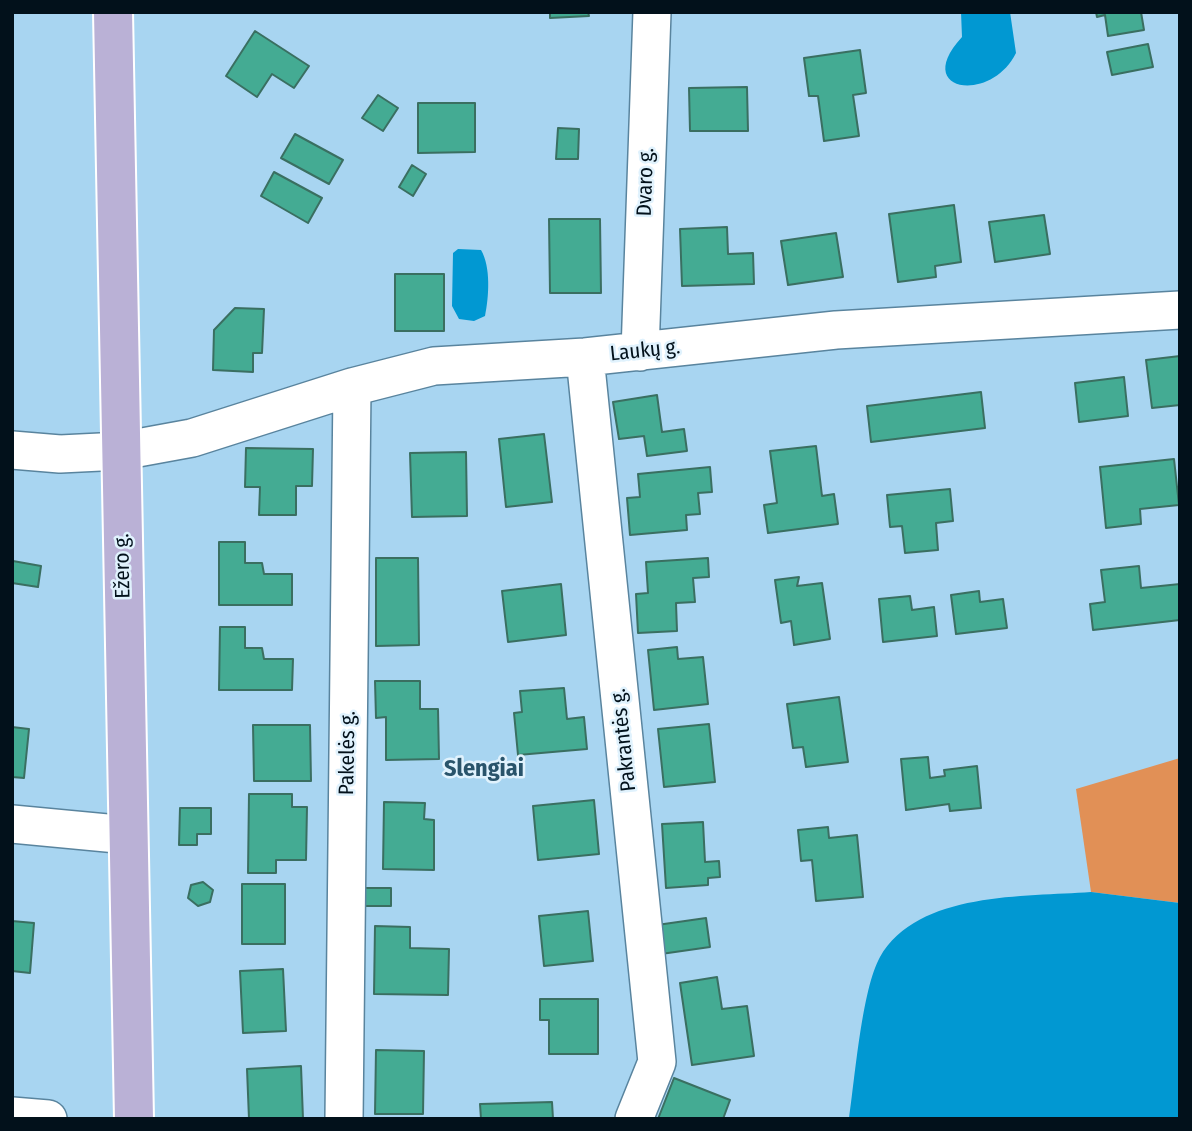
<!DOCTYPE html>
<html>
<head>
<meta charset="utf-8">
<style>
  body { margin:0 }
  #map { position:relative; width:1192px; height:1131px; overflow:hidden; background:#a8d5f1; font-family:"Fira Sans Condensed",sans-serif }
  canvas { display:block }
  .frame { position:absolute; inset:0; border:14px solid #02111b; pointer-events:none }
</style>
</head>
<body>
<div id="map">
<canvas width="1192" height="1131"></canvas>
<div class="frame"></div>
</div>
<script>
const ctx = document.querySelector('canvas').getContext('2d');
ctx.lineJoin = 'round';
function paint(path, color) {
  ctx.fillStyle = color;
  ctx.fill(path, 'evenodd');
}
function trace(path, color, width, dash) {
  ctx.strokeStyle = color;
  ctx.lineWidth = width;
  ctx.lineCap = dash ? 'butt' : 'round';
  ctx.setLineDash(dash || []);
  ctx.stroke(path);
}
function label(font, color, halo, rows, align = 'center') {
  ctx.font = font + ' "Fira Sans Condensed",sans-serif';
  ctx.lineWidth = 5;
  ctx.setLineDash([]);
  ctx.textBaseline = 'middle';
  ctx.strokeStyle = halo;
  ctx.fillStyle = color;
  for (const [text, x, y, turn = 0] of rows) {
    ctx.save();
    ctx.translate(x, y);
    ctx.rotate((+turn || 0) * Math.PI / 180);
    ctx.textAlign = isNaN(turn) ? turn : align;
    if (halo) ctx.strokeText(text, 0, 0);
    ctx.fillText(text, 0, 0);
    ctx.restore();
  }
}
paint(new Path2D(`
  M1180,758V903L1091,892L1076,789Z`), '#e19056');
paint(new Path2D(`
  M961,12H1010L1016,53C991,104 911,92 962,37Z
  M458,249L481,250C491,267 489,297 485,316L474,321L459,319L452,306L453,253Z
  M1091,892L1180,903V1119H849C855,1078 862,989 880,957C918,891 1025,897 1091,892Z`), '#0198d2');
const building = new Path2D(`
  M550,12H588L589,16L550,18Z
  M1096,12H1141L1144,30L1108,36L1105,15L1097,17Z
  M255,31L309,66L294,88L272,74L257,97L226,76Z
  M1148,44L1153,67L1112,75L1107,52Z
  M860,50L866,93L853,95L859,136L824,141L818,96H809L804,58Z
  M747,87L748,131H690L689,88Z
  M378,95L398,108L383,131L362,118Z
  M418,103H475V152L418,153Z
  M558,128L579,129L578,159H556Z
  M295,134L343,160L329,184L281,158Z
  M412,165L426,174L413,196L399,187Z
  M274,172L322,198L308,223L261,196Z
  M954,205L961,262L935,266L936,277L898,282L889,214Z
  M1044,215L1050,254L995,262L989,222Z
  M549,219H600L601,293H550Z
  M727,227L728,254L753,253L754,284L682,286L680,229Z
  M836,233L843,277L788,285L781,241Z
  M395,274H444V331H395Z
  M235,308L264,309L262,353H253V372L213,370L214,330Z
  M1180,356V405L1152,408L1146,360Z
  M1124,377L1128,416L1079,422L1075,383Z
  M981,392L985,428L871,442L867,406Z
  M657,395L662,432L684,429L687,451L647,456L644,436L619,439L613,402Z
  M544,434L552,502L506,507L499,439Z
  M816,446L822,496L834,494L838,524L768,533L764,505L777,503L770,451Z
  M246,448L313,449L312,486H296V515H259L260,487H245Z
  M466,452L467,516L412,517L410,453Z
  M1174,459L1179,505L1140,509L1141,524L1106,528L1100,467Z
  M710,467L712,492L698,493L700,514L686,515L687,530L630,535L627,498L640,497L638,474Z
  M950,489L953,521L936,523L938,550L905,553L902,526L890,527L887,495Z
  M219,542H245V563H262L264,574H292V605H219Z
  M376,558H418L419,645L376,646Z
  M708,558L709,577L693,578L695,602L676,603L677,631L638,633L636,594L648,593L646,562Z
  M13,561L41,566L38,587L12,583Z
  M1139,566L1141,588L1180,584V620L1093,630L1090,604L1105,602L1101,570Z
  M799,577L797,586L822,583L830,639L794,645L791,621L781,623L775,580Z
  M561,584L566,635L508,642L502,591Z
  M979,591L980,602L1003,599L1007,628L956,634L951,595Z
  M910,596L912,610L934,607L937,636L883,642L879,599Z
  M220,627H245V648H262L264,659H293L292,690H219Z
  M677,647L678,659L703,657L708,704L654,710L648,650Z
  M375,681H420V709H438L439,759L386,760V717L376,718Z
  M564,688L567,719L584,717L587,749L518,755L514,713L522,712L520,691Z
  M839,697L848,762L806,767L803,747L793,748L787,704Z
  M709,724L715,782L664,787L658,729Z
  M253,725H310L311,781H254Z
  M12,727L29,729L24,778L12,777Z
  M928,757L930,778L945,776L944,770L977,766L981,808L950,811L949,804L906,810L901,759Z
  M249,794H292V807H307L306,860H276V873H248Z
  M594,800L599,854L538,860L533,806Z
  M384,802L425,803L424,819L434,820V870L383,869Z
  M180,808H211V834H197V845H179Z
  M703,822L705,862L719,861L720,877L708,878V885L666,888L662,824Z
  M828,827L829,838L857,835L863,897L816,901L812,860L801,861L798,830Z
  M203,882L213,890L210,902L198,906L188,898L191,885Z
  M242,884H285V944H242Z
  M363,888H391V906H363Z
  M12,909V921L34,923L30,973L12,971Z
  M588,911L593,961L544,966L539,916Z
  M706,918L710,947L661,954L657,925Z
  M375,926L410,927V948L449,949L448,995L374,994Z
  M283,969L286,1031L243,1033L240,971Z
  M717,977L722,1009L747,1006L754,1056L692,1065L680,983Z
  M540,999H598V1054H549V1020H540Z
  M376,1050L424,1051L423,1114H375Z
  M301,1066L303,1119H249L247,1069Z
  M674,1078L730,1100L723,1119H658Z
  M552,1102L553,1119H481L480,1104Z`);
paint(building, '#44ab93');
trace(building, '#3a6f61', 2);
const minor = new Path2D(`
  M640,352L652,12
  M585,357L657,1062L634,1119
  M12,450L60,454L121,451L192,438L352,387L434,366L585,357L836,330L1180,310
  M12,824L128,835
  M12,1116L48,1119
  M344,1119L352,387`);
const major = new Path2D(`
  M113,12L134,1119`);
trace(minor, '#59849e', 40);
trace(major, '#fff', 42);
trace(minor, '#fff', 37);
trace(major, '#bab1d6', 38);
label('21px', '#02111b', '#e0f2fd', [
  ["Dvaro g.",646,182,-88],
  ["Laukų g.",645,351,-6],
  ["Ežero g.",123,566,-91],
  ["Pakrantės g.",624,740,-96],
  ["Pakelės g.",348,753,-89]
]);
label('bold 24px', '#29546b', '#e0f2fd', [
  ["Slengiai",484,769]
]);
</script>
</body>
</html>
